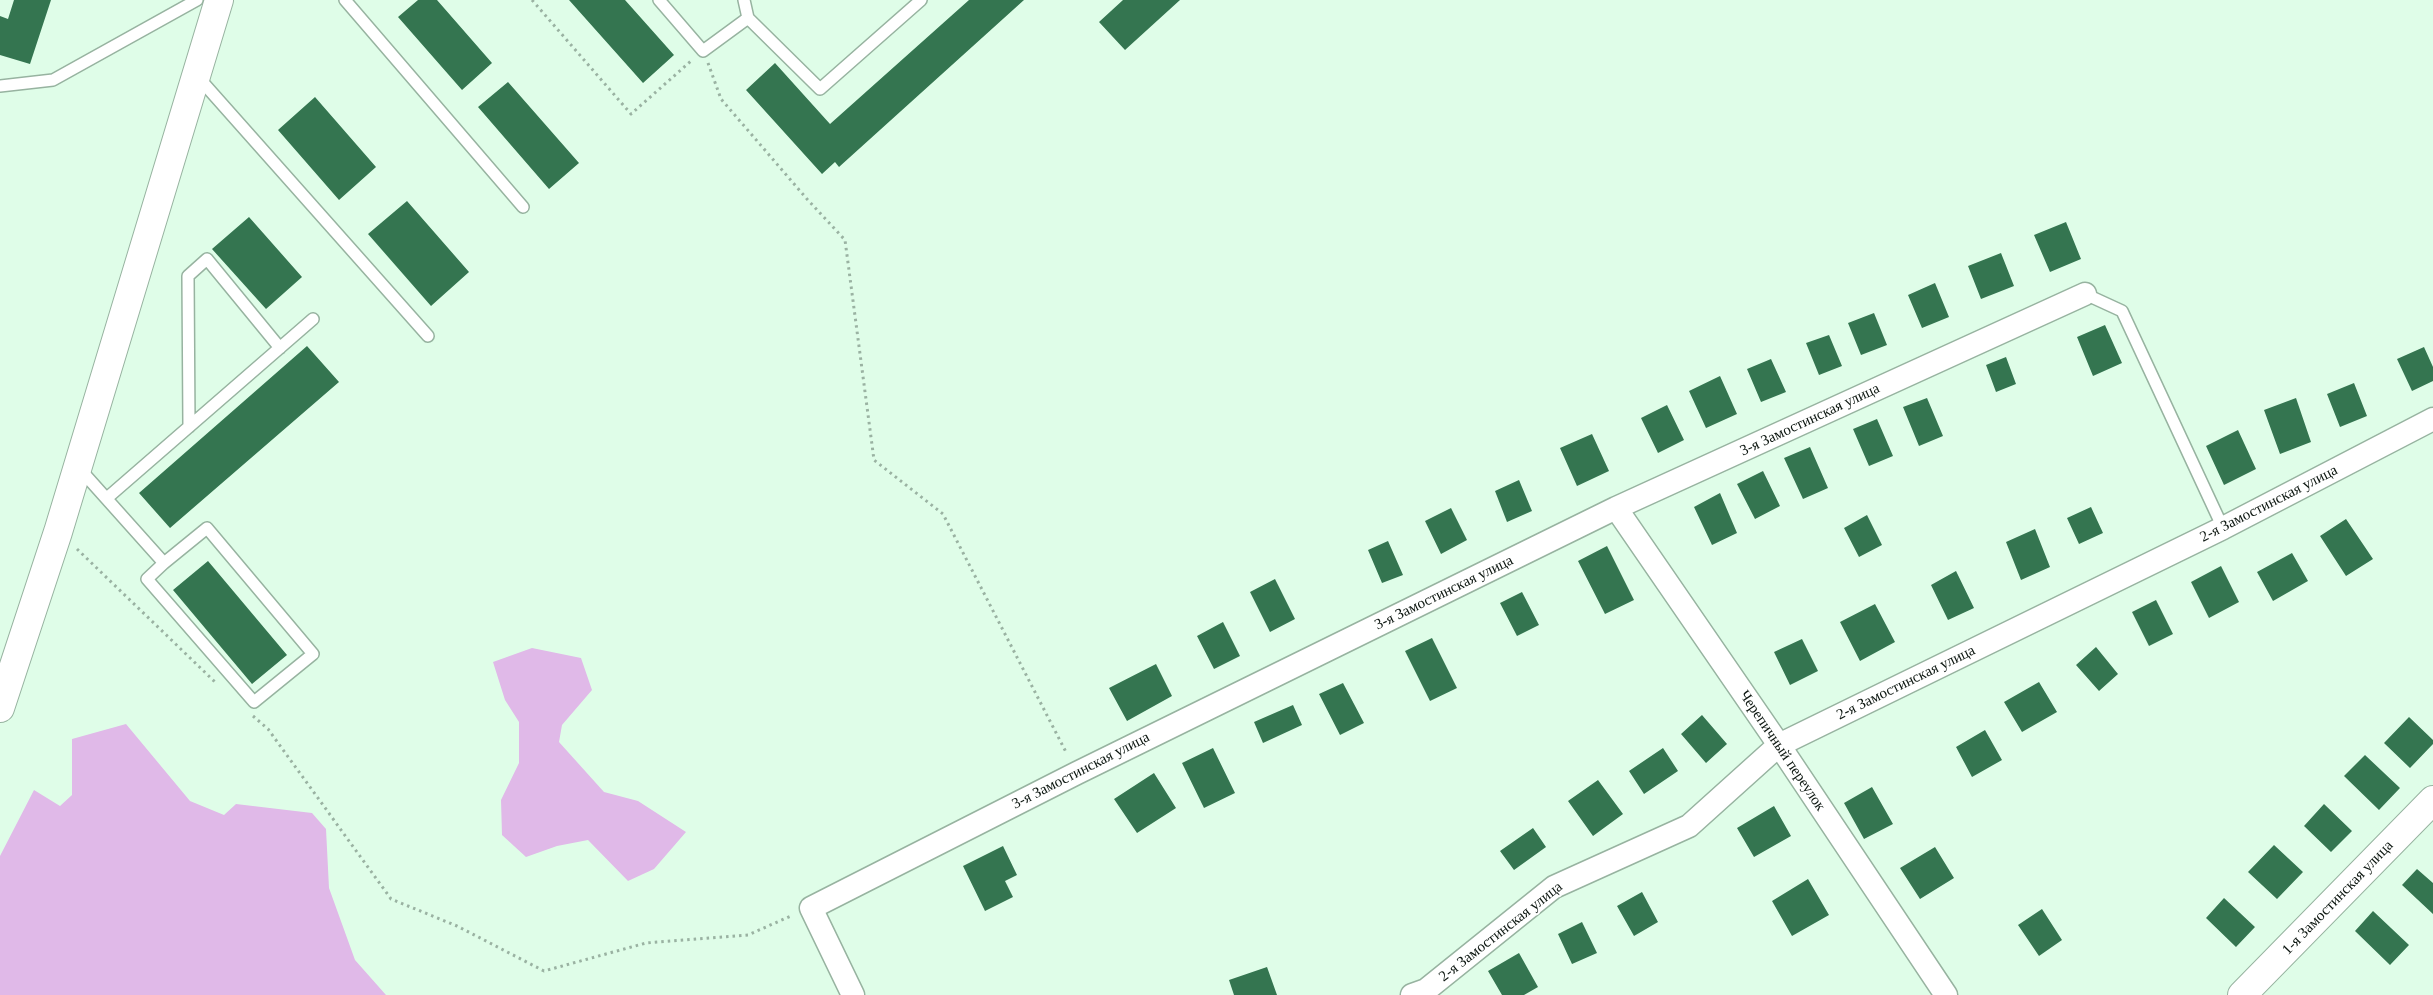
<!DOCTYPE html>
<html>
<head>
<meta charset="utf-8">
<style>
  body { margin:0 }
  canvas { display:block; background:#dffde8 }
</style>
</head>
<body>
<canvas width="2433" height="995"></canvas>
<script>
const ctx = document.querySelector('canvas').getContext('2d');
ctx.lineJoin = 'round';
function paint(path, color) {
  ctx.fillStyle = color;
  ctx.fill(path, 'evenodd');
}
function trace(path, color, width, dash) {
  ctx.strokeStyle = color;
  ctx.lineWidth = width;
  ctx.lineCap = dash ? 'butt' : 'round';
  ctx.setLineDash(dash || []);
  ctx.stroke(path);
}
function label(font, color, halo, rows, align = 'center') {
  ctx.font = font + ' "Times New Roman",serif';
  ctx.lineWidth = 4;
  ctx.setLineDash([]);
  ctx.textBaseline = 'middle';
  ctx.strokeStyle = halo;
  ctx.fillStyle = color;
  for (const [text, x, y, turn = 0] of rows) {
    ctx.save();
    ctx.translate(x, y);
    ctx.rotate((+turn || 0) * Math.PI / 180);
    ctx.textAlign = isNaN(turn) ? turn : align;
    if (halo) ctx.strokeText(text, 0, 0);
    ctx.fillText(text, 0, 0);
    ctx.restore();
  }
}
paint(new Path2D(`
  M532,648L581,658L592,690L562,725L559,742L604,792L638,801L686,832L654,869L628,881L588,840L557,846L526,857L502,835L501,800L519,763V722L505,700L493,662Z
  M126,724L190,801L224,815L236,804L312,813L326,829L329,888L355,960L386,995H0V856L34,790L60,806L72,795V739Z`), '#e0b9e8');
paint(new Path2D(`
  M14,0H51L30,64L0,55V16L8,19Z
  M418,0H437L492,63L462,90L398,17Z
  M569,0H625L674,55L643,83Z
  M969,0H1024L839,167L835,162L822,174L746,90L775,63L830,124Z
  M1123,0H1180L1125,50L1099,22Z
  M508,82L579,163L549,189L478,107Z
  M315,97L376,167L339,200L278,130Z
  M407,201L469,272L431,306L368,234Z
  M249,217L302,277L266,309L212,249Z
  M2066,222L2081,259L2050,272L2034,235Z
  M2001,253L2014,286L1981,299L1968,266Z
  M1935,283L1949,317L1922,328L1908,295Z
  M1874,313L1887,345L1861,355L1848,323Z
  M2105,325L2122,363L2093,376L2077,337Z
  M1829,335L1842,366L1819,375L1806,343Z
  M307,346L339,382L170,528L139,493Z
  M2424,347L2433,367V381L2412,391L2397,359Z
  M2006,357L2016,384L1996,392L1986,365Z
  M1771,359L1786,392L1761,402L1747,369Z
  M1720,376L1737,414L1706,428L1689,391Z
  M2354,383L2367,416L2340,427L2327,394Z
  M1927,398L1943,436L1919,446L1903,407Z
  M2296,398L2311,442L2280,454L2264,410Z
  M1667,405L1684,440L1658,453L1641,418Z
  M1877,419L1893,456L1869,466L1853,429Z
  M2238,430L2256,469L2224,485L2206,446Z
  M1592,434L1609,471L1577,486L1560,448Z
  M1810,447L1828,488L1803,499L1784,458Z
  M1763,471L1780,506L1755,519L1737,484Z
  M1519,480L1532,511L1507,522L1495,491Z
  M1720,493L1737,533L1712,545L1694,507Z
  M2091,507L2103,533L2079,544L2067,518Z
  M1451,508L1467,540L1441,554L1425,521Z
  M1867,515L1882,545L1859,557L1844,528Z
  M2346,519L2373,559L2346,576L2320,536Z
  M2035,529L2050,567L2021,580L2006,542Z
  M1388,541L1403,575L1382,583L1368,550Z
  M1607,546L1634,600L1605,614L1578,561Z
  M2292,553L2308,581L2273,601L2257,572Z
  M208,561L287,655L252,684L173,590Z
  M2221,566L2239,602L2209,618L2191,582Z
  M1956,571L1974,608L1948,620L1931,585Z
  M1275,579L1295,619L1270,632L1250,592Z
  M1522,592L1539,625L1517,636L1500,603Z
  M2156,600L2173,634L2149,646L2132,612Z
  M1875,604L1895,642L1860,661L1840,622Z
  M1223,622L1240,656L1214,669L1197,636Z
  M1432,638L1457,688L1430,701L1405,651Z
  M1802,639L1818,671L1790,685L1774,652Z
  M2096,647L2118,674L2099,691L2076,665Z
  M1156,664L1172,696L1127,721L1109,688Z
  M2039,682L2057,712L2022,732L2004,702Z
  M1343,683L1364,723L1340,735L1319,694Z
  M1293,705L1302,725L1263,743L1254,722Z
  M1702,715L1727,744L1706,763L1681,734Z
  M2409,717L2433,740V744L2410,768L2384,743Z
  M1985,730L2002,760L1972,777L1956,747Z
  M1213,748L1235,793L1204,808L1182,763Z
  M1663,748L1678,771L1644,794L1629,771Z
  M2365,755L2400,788L2379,810L2344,776Z
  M1154,773L1176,808L1137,833L1114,799Z
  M1598,780L1623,814L1593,836L1568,801Z
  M1872,787L1893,824L1864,839L1844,803Z
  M2324,804L2352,831L2331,852L2304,826Z
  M1774,806L1791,836L1754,857L1737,828Z
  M1533,828L1546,847L1514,870L1500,851Z
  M2274,845L2303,872L2277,899L2248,872Z
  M1003,846L1017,875L1005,881L1013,897L985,911L963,866Z
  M1935,847L1954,878L1920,899L1900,868Z
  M2417,869L2433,883V914L2402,885Z
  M1808,879L1829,915L1792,936L1772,901Z
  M1642,892L1658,922L1634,936L1617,906Z
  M2224,898L2255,927L2236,947L2206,918Z
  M2042,909L2062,940L2039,956L2018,925Z
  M2373,911L2409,945L2390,965L2355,931Z
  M1582,922L1597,953L1572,964L1558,934Z
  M1519,953L1538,987L1524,995H1502L1488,971Z
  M1267,967L1277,995H1234L1229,980Z`), '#347550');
const service = new Path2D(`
  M345,0L523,207
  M659,0L703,51L748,18L820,89L921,0
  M744,0L748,18
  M198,77L428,336
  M0,86L53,80L197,0
  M2085,294L2122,311L2223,528
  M189,427L188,276L207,259L280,348
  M79,468L164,563L207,528L313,654L254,702L147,579L164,563
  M107,498L313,319`);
const minor = new Path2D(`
  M1616,508L1779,745L1946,995
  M853,995L811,908L1077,773L1616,508L2085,294
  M1412,995L1426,990L1554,887L1689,826L1779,745L2223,528L2433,419`);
const tertiary = new Path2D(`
  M0,708L58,532L219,0
  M2242,995L2433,800`);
trace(service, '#97b3a0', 14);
trace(minor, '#97b3a0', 25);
trace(tertiary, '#97b3a0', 30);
trace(new Path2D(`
  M532,0L631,114L691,61
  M708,63L721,99L807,199L845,240L874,460L943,514L1067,754
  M77,549L215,682
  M253,716L268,729L391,899L457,926L544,971L646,943L748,935L793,915`), '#9ab2a2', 3, [2.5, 4]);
trace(service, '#fff', 11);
trace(minor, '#fff', 22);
trace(tertiary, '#fff', 28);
label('15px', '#0b150f', '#fff', [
  ["3-я Замостинская улица",1810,420,-25],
  ["2-я Замостинская улица",2269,504,-27],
  ["3-я Замостинская улица",1444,593,-26],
  ["2-я Замостинская улица",1906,683,-26],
  ["Черепичный переулок",1782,751,56],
  ["3-я Замостинская улица",1081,771,-27],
  ["1-я Замостинская улица",2338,898,-46],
  ["2-я Замостинская улица",1501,932,-38]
]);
</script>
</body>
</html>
